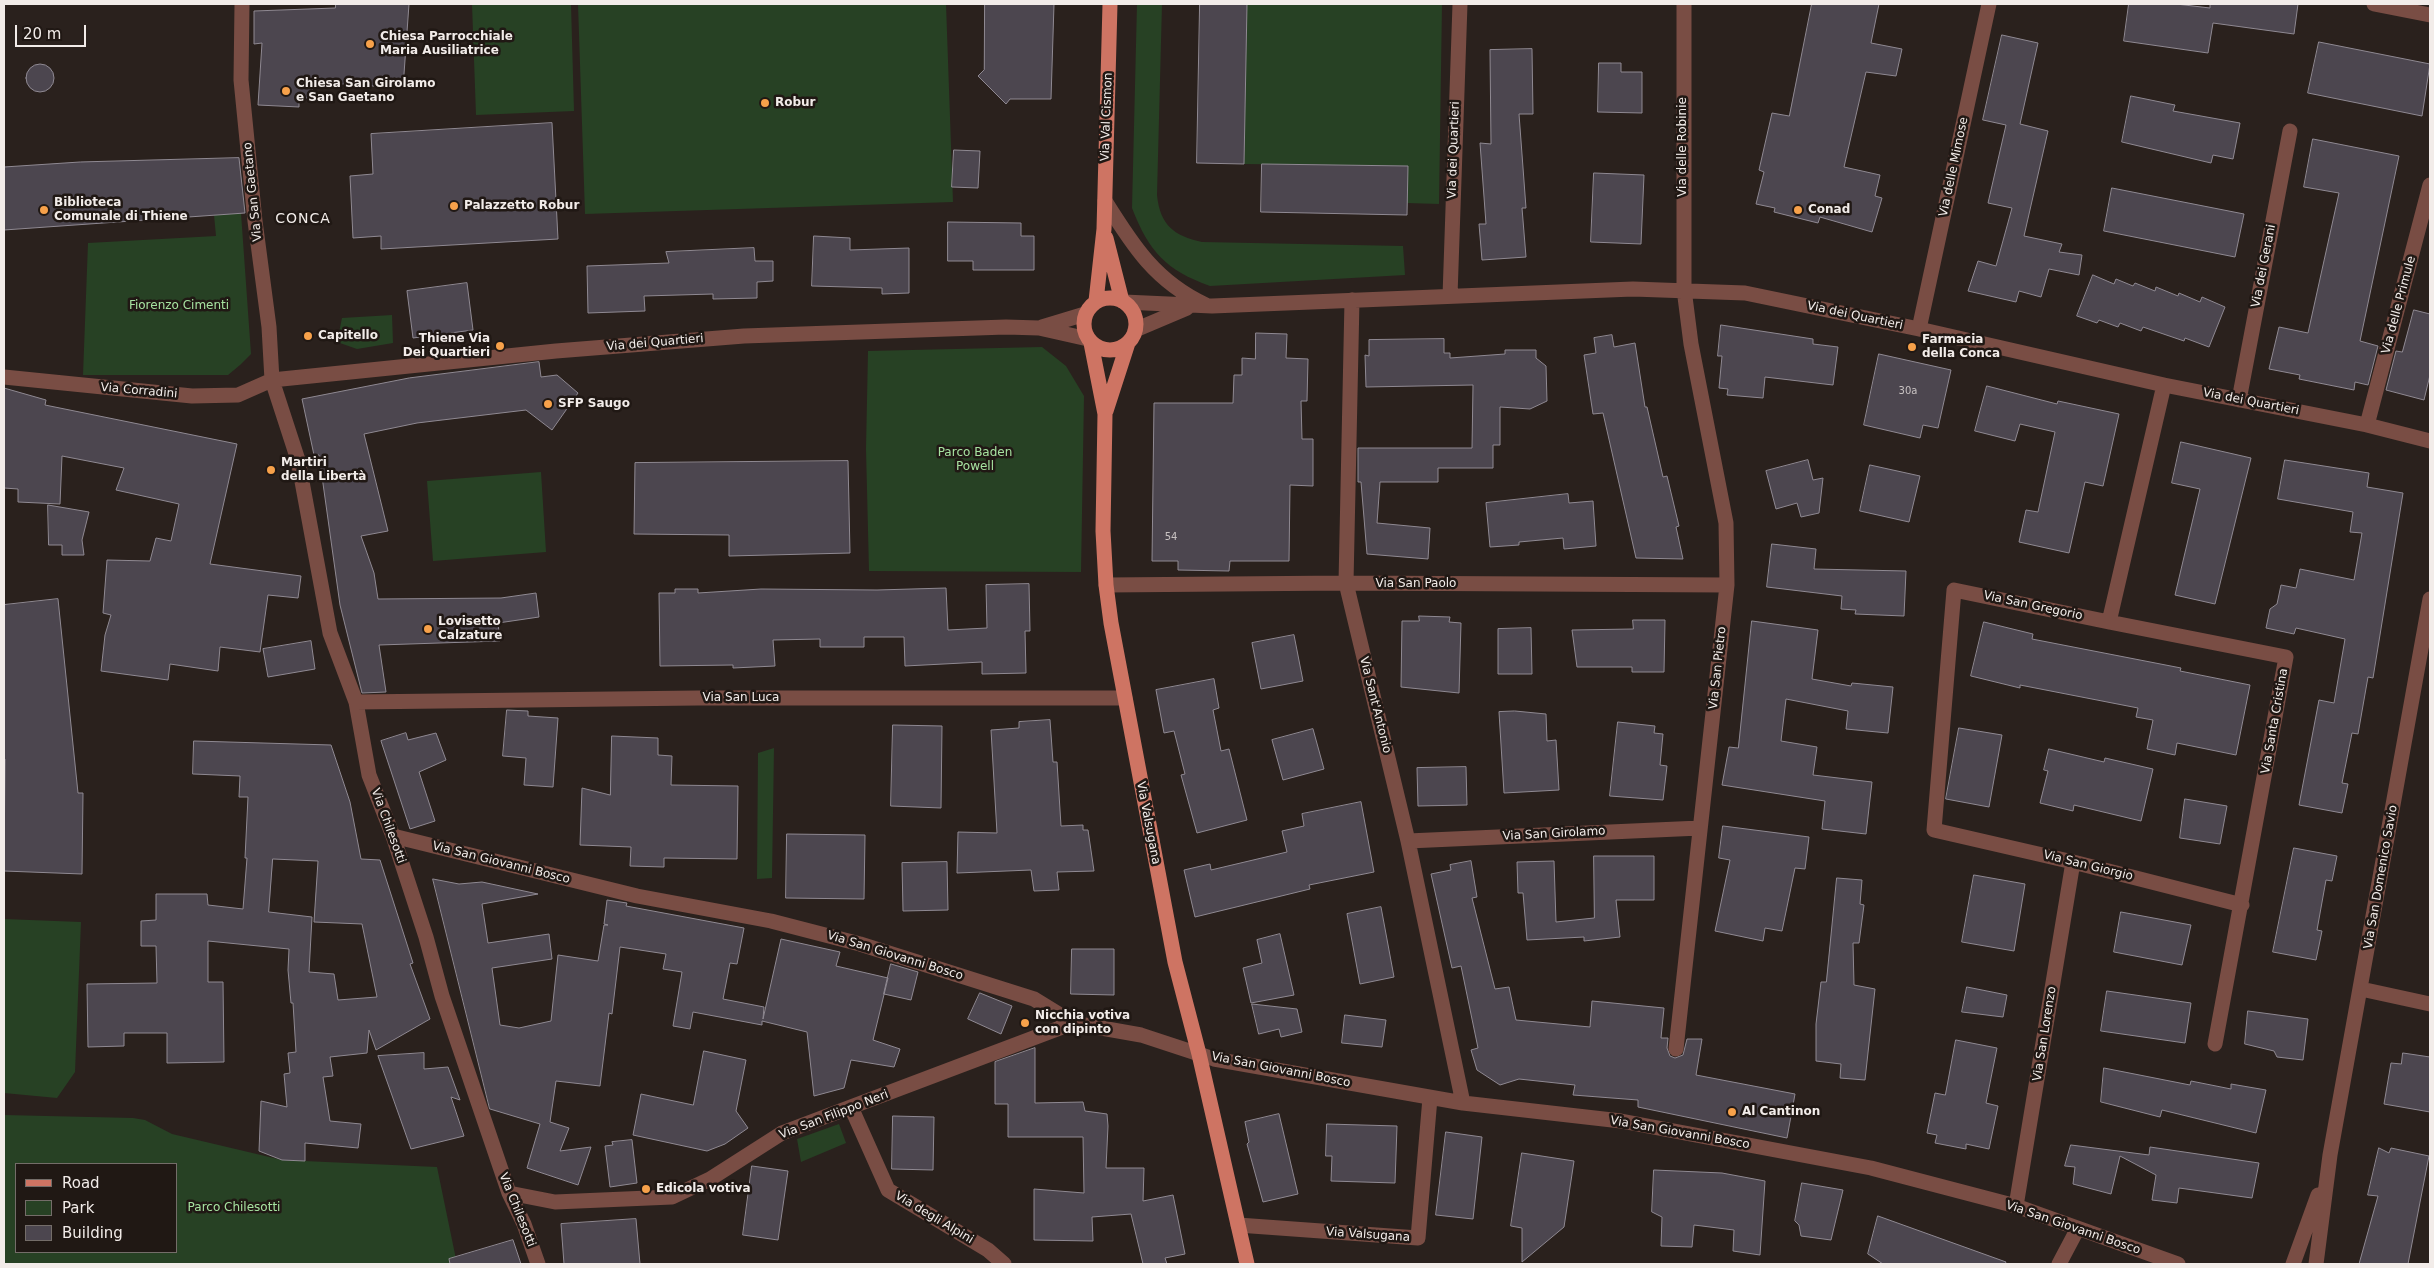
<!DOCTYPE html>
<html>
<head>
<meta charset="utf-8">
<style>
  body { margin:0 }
  #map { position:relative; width:2434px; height:1268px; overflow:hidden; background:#2a211d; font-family:"DejaVu Sans",sans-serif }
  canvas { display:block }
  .frame { position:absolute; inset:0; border:5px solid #f2ece9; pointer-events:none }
  .legend { position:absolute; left:15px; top:1163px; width:162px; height:90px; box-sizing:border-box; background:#201814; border:1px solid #746d69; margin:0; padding:6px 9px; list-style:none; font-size:15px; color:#f2ece9 }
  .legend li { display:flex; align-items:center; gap:10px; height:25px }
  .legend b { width:25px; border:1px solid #746d69 }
  .scale { position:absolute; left:15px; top:25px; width:71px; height:22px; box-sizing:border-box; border:2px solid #f2ece9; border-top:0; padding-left:6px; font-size:15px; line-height:18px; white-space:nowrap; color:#f2ece9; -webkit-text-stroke:4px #201814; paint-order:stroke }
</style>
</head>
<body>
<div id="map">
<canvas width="2434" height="1268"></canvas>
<div class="frame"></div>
<ul class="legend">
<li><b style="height:6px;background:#ce7463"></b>Road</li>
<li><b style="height:14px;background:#274124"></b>Park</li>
<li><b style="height:14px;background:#4c464f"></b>Building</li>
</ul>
<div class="scale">20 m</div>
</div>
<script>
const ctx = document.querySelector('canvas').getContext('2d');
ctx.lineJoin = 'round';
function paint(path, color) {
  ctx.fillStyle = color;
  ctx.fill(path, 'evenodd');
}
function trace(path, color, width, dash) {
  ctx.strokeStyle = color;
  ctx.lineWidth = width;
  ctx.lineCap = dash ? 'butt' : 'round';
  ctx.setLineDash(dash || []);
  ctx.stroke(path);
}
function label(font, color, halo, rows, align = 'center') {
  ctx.font = font + ' "DejaVu Sans",sans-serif';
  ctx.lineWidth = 5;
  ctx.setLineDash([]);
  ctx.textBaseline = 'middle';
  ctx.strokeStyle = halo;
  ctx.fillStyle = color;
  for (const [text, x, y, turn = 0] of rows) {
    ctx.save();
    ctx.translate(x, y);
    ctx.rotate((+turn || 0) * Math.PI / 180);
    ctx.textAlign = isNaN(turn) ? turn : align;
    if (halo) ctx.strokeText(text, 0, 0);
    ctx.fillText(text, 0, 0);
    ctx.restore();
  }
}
paint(new Path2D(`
  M472,4H571L574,111L476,115Z
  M578,4H946L953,202L585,214Z
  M1137,4H1162L1157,195C1160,225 1174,236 1202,242L1403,246L1405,275L1210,286C1166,270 1149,252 1132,208Z
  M1247,4H1442L1439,204L1407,203V166L1244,164Z
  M241,213L251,354L240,365L228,375H83L88,243L216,236L214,215Z
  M392,315L393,343L357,349L337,342L342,318Z
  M1042,347L1066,366L1084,396L1081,572L869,571L866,449L868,351Z
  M541,472L546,552L433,561L427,481Z
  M774,748L772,878L757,879L758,753Z
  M4,919L81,922L75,1072L57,1098L4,1093Z
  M4,1115L133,1118L145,1120L172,1134L282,1160L437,1167L457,1264H4ZM16,1164H176V1252H16Z
  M839,1124L846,1143L801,1162L797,1139Z`), '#274124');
const building = new Path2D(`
  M336,4H409L403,88L313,82L312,98H299V107L258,105L262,43L254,44V11L335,8Z
  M985,4H1054L1051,99H1010L1006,104L978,76L984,70Z
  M1200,4H1247L1244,164L1197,163Z
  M1812,4H1879L1871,43L1902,49L1896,76L1866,72L1844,167L1880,175L1875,196L1882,198L1872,232L1820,217L1818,223L1774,212L1775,208L1756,204L1764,172L1759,170L1772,113L1789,116Z
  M2129,4H2176L2210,8V4H2298L2294,34L2213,23L2208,53L2124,41Z
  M2002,35L2038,43L2020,124L2048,131L2024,236L2062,244L2059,252L2082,255L2079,275L2049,269L2041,297L2019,291L2016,302L1968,291L1978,261L1996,266L2012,208L1988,203L2006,125L1983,120Z
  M2319,42L2430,64L2422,116L2308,93Z
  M1532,49L1533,114H1519L1526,208H1522L1526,257L1482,260L1479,224H1486L1480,143L1491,144L1490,50Z
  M1599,63H1621V72H1642V113L1598,112Z
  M26 78a14 14 0 1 1 28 0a14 14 0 1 1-28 0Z
  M2131,96L2175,105L2173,111L2240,123L2233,159L2213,155L2211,163L2122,142Z
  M552,123L558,239L381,249V236L353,238L350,176L373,174L371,134Z
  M2313,139L2399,156L2360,341L2378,346L2368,385L2355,382L2354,390L2299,379L2300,375L2269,369L2279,327L2308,333L2339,193L2304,187Z
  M954,150L980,151L978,188L952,187Z
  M239,158L245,213L4,230V167L80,162Z
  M1262,164L1408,166L1407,215L1261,212Z
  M1594,173L1644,175L1641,244L1591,242Z
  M2112,188L2244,214L2235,257L2104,231Z
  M948,222L1021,223V236H1034V270H973V261H948Z
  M814,236L850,238V250L909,248V293L882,294V288L812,286Z
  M754,248L755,261H773V281L757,282V298L713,299V294L644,296L645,311L588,313L587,266L669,263L666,252Z
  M2093,275L2114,284L2116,279L2133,286L2135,283L2155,291L2156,287L2178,296L2179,293L2200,302L2202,297L2225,307L2209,347L2185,338L2184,341L2143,327L2141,331L2120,323L2118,327L2099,320L2097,323L2077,316Z
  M467,283L473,330L413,338L407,291Z
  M2414,310L2430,314V375L2424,400L2386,390L2396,351L2402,352Z
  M1721,325L1813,339V344L1838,347L1833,385L1765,377L1763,398L1727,395L1728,389L1719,388L1722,356H1718Z
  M1256,333L1287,334L1286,358L1308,359L1307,401H1301L1302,439H1313V486L1290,485L1289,561H1230L1229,571L1178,570V561H1152L1154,403H1233L1234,375H1242V358L1255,359Z
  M1612,335L1614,347L1635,343L1645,407H1647L1663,477L1667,476L1679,526L1676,527L1683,559L1636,558L1603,413L1593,414L1584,355L1596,353L1594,338Z
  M1444,339V353H1450V358L1505,354V350H1536V358L1546,366L1547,401L1530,409L1500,407V445H1493V468H1438V482H1380L1377,523L1430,528L1428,559L1367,554L1361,482H1358V448H1472L1473,385L1366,387L1365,355L1369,356V340Z
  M1879,354L1951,370L1938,428L1923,425L1920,438L1864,425Z
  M539,362L541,377L557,375L578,393L552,430L526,410L417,423L364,434L388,531L361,536L374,573L378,599L501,598L536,593L539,617L498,623L500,641L379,645L386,692L362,693L340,605L319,455H314L302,399L409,378Z
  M1987,386L2057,404L2058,401L2119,414L2103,486L2085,482L2069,553L2019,542L2026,510L2038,512L2055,432L2020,424L2015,441L1975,431Z
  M4,388L46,400L45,405L237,444L210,564L301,576L298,598L268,595L260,652L220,647L218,671L170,664L168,680L101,671L105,635L111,615L103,613L107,560L150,561L156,538L171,541L179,504L116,490L124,468L62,456L60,504L18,502V489L4,488Z
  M2181,442L2251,458L2215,604L2175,595L2200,489L2172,483Z
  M1808,460L1813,480L1823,478L1819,513L1801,517L1797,503L1776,509L1766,471Z
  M2285,460L2369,473L2367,487L2403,493L2373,678L2368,677L2358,734L2352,733L2342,783L2348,784L2342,813L2299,805L2319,700L2334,703L2345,639L2296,628L2294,634L2266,628L2270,609L2277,604L2281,585L2296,588L2300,569L2354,580L2362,533L2350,532L2353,512L2278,499Z
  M848,461L850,553L729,556V535L634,534L635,463Z
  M1870,465L1920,476L1909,522L1860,511Z
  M1568,494L1569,503L1593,501L1596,546L1564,549L1563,538L1519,542V545L1490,547L1486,503Z
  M48,505L89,512L82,540L84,555H62V545H49Z
  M1772,544L1816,549L1814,569L1906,571L1904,616L1855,614L1856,610L1841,609L1842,596L1767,587Z
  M1029,584L1030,631H1025L1026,673L982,674V662L905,666L904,637H864V647H820V639L773,640L775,666L733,668V665L660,666L659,593H675V589H698V593L761,589L877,590L946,588L948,630L987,628L986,585Z
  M58,599L78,793H83L82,874L4,871L5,759H4V605Z
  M1419,616L1450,617L1449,622L1461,623L1459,693L1401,687L1402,621H1419Z
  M1633,620H1665L1664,672H1632V667H1577L1572,630L1633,629Z
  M1752,621L1818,630L1812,679L1851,686L1852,683L1893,687L1888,733L1846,729L1848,711L1786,699L1781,741L1817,747L1813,775L1872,782L1866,834L1822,829L1825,801L1722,785L1729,747L1738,748Z
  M1984,622L2033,634L2032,639L2181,668L2180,671L2250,685L2236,755L2177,743L2175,755L2147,749L2153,720L2136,717L2138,708L2020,685V688L1971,676Z
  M1531,628L1532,674H1498V629Z
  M1294,635L1303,681L1261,689L1252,643Z
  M311,641L315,669L268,677L263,649Z
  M1214,679L1219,708L1213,710L1221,751L1229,749L1247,820L1197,833L1181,775L1185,774L1174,731L1164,733L1156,690Z
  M507,710L528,711V716L558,718L553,787L524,785L526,758L503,756Z
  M1515,711L1546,714L1547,741L1556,740L1559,790L1504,793L1499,712Z
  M1050,720L1053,762H1057L1061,826L1083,825V830H1088L1094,871L1057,872L1059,890L1034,891L1031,870L957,873L958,832L997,833L991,730L1019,728V722Z
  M1618,722L1655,726L1654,733L1663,734L1660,765L1667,766L1663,800L1610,796Z
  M893,725L942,726L941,808L891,806Z
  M1959,728L2002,735L1989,807L1946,799Z
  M1313,729L1324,769L1283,780L1272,740Z
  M406,733L408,740L436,733L446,760L419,772L435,821L410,829L381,741Z
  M612,736L658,738V755L672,756L671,785L738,786L737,859L664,858V867L630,866L631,847L580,845L582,788L610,795Z
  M194,741L331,745L350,802L361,859L380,860L413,963L410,964L430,1019L376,1050L369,1030L367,1053L330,1057L333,1076L323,1077L330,1121L361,1124L358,1148L305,1143V1161L282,1160L259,1151L261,1101L287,1107L284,1074L290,1073L288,1053L296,1052L293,1003H291L288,970L289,949L208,941V982H223L224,1062L167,1063V1033H124V1046L88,1047L87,984L157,983L156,946H141V921L156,920V894H207L208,905L243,909L247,858H245L248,797H239L240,776L193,774ZM273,859L318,861L314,922L362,924L377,997L338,1000L334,974L309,972L312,917L269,912Z
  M2049,749L2104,762L2105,758L2153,769L2141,821L2074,805L2073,811L2040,803L2048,771L2044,770Z
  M1466,767L1467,805L1418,806L1417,768Z
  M2185,799L2227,806L2220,844L2180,838Z
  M1361,802L1374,872L1309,885L1310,889L1195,917L1184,870L1210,864L1211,870L1287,852L1282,831L1304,826L1302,814Z
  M1723,826L1809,837L1805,869L1795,868L1782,931L1765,928L1763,941L1715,931L1730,860L1719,858Z
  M787,834L865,835L864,899L786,898Z
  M2294,848L2337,856L2332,881L2326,880L2317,930L2322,931L2316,960L2273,952Z
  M1594,856H1654V900H1616L1620,937L1584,941V937L1527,940L1523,893H1518L1517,862L1554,861L1556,922L1594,918Z
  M1471,861L1477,897L1472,898L1495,989L1509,987L1516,1020L1590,1027L1592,1001L1664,1008L1661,1038H1668L1667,1048L1670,1056L1675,1058L1683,1055L1687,1039H1702L1696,1075L1795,1094L1787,1138L1638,1107V1100L1573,1095L1575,1085L1519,1079L1500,1085L1477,1070L1471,1050L1478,1048L1461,966L1452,968L1431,874L1451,870L1450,865Z
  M947,862L948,910L903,911L902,863Z
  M1974,875L2025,884L2014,951L1962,942Z
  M1837,878L1862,880L1860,904L1864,905L1859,943H1853L1854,985L1875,989L1865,1080L1840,1078L1841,1064L1816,1061V1024L1821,982H1826Z
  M433,879L459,884L482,882L538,894L482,904L488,943L549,934L552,959L492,968L500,1025L519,1028L551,1021L558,955L598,961L604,925H608L604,924L607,900L627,903L626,906L744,928L737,964L730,963L723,999L764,1007L763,1019L781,939L840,952L836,966L888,978L873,1040L900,1049L894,1067L851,1060L844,1088L814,1096L807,1032L762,1021V1025L693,1012L690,1029L673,1026L682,972L663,969L666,954L620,947L612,1014L609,1013L600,1086L556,1081L550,1122L569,1128L560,1151L591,1147L578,1185L527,1168L540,1124L490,1109Z
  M1381,907L1394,977L1360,984L1347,914Z
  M2121,912L2191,925L2182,965L2114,952Z
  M1280,934L1294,995L1251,1003L1243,968L1262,963L1257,940Z
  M1072,949H1114V995L1071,994Z
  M891,964L918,972L911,1000L884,994Z
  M1967,987L2007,995L2003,1017L1962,1012Z
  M2107,991L2191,1003L2185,1043L2101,1031Z
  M980,993L1012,1006L1001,1034L968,1019Z
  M1252,1004L1297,1009L1302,1032L1281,1037L1279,1029L1259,1034Z
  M2248,1011L2308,1019L2303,1060L2277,1057L2274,1051L2245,1044Z
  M1345,1015L1386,1020L1382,1047L1342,1043Z
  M1956,1040L1997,1048L1986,1103L1998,1106L1989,1149L1966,1144V1149L1935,1143L1937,1135L1927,1133L1935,1093L1945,1095Z
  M1035,1048V1103L1083,1102L1085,1111L1107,1114L1108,1126L1106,1168H1144L1143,1201L1173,1195L1185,1254L1165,1258L1167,1264H1143L1131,1214L1092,1217L1093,1241L1034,1240V1189L1084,1193L1083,1137H1008V1104H995V1062Z
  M704,1051L746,1060L736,1111L748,1128L725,1144L707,1151L633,1135L641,1094L693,1105Z
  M424,1053V1069L448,1067L460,1100L451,1097L464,1136L411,1149L378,1056Z
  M2403,1053L2430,1057V1112L2384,1104L2391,1063L2401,1064Z
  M2104,1068L2190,1085L2191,1081L2231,1089V1084L2266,1090L2256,1133L2162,1110L2160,1117L2101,1102Z
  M1279,1114L1298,1194L1263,1202L1247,1144L1249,1142L1245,1122Z
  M893,1116L934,1117L933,1170L892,1169Z
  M1327,1124L1397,1126L1395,1183L1331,1181L1332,1156H1326Z
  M1446,1132L1482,1137L1473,1219L1436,1215Z
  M632,1140L637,1183L610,1187L605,1146L613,1145L612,1142Z
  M2071,1145L2149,1155L2150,1147L2259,1163L2252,1198L2179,1188L2177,1203L2152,1200L2156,1175L2120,1156L2111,1194L2073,1184L2075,1167L2065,1166Z
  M2379,1148L2389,1153L2391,1148L2429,1156L2408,1264H2359L2378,1196L2368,1195Z
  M1522,1153L1574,1161L1564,1227L1522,1262V1228L1511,1226Z
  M752,1166L788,1171L778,1240L743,1235Z
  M1654,1170L1722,1173L1765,1181L1760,1255L1733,1251L1734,1230L1694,1225L1692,1247L1661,1246L1662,1217L1652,1212Z
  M1802,1183L1843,1190L1831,1240L1801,1236L1799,1225L1795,1221Z
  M1878,1216L2006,1262L2005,1264H1883L1868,1254Z
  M636,1219L640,1264H564L561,1224Z
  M513,1240L521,1264H450L449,1259Z`);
paint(building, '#4c464f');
trace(building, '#8f8992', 1);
trace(new Path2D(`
  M242,4L241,80L255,221L269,327L272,380L298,460L330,633L356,702L369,775L393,836L426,937L442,996L509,1193L524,1224L538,1264
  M2374,4L2430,15
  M1105,201C1133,246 1156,282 1206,305
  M1450,296L1460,4
  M1352,300L1346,583L1408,841L1463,1103
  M1124,302L1212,306L1633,289L1745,293L1919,329L2164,385L2367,425L2430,441
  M1042,327L1085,314
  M1919,329L1989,4
  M1135,330L1187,308
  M4,377L192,396L238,395L272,380L556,351L744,336L1006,327L1039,328L1088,339
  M2164,385L2109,622L1954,590L1934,830L2073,862L2242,905
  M2239,400L2290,131
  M2367,425L2430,185
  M1106,585L1346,583L1727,585
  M2109,622L2286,657L2215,1044
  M356,702L698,698H1125
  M393,836L637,896L771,921L860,944L1034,999L1073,1023L1141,1035L1214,1059L1463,1103L1621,1121L1871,1168L2016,1206L2178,1264
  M1408,841L1700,828
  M2361,989L2430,1004
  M1676,1049L1727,585L1726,523L1691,344L1684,289V4
  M851,1107L888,1190L988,1250L1004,1264
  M509,1193L555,1202L672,1197L710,1179L782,1133L1073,1023
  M2016,1206L2073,862
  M1238,1225L1418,1238L1430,1098
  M2059,1264L2077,1230
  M2293,1264L2318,1195
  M2316,1264L2330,1155L2430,599`), '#794d44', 15);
trace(new Path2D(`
  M1106,238L1122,301
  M1084 324a26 26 0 1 1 52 0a26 26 0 1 1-52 0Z
  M1096,301L1104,229L1110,4
  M1091,343L1105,414L1103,531L1106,585L1111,623L1175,962L1199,1054L1247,1264
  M1106,411L1128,343`), '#ce7463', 15);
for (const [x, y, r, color] of [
  [370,44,5,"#f7a14a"],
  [286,91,5,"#f7a14a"],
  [765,103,5,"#f7a14a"],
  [454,206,5,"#f7a14a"],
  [44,210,5,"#f7a14a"],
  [1798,210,5,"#f7a14a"],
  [308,336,5,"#f7a14a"],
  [500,346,5,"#f7a14a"],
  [1912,347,5,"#f7a14a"],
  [548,404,5,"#f7a14a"],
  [271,470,5,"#f7a14a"],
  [428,629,5,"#f7a14a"],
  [1025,1023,5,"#f7a14a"],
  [1732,1112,5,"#f7a14a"],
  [646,1189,5,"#f7a14a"]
]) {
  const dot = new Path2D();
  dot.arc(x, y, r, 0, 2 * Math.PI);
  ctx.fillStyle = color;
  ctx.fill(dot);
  trace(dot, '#201814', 2);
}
label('10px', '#c8c2c2', null, [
  ["30a",1908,391],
  ["54",1171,537]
]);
label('bold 12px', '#f2ece9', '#201814', [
  ["Chiesa Parrocchiale",380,37],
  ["Maria Ausiliatrice",380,51],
  ["Chiesa San Girolamo",296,84],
  ["e San Gaetano",296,98],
  ["Robur",775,103],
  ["Biblioteca",54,203],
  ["Comunale di Thiene",54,217],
  ["Palazzetto Robur",464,206],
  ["Conad",1808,210],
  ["Capitello",318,336],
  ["Thiene Via",490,339,"right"],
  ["Dei Quartieri",490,353,"right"],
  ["Farmacia",1922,340],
  ["della Conca",1922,354],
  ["SFP Saugo",558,404],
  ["Martiri",281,463],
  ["della Libertà",281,477],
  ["Lovisetto",438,622],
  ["Calzature",438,636],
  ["Nicchia votiva",1035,1016],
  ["con dipinto",1035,1030],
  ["Al Cantinon",1742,1112],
  ["Edicola votiva",656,1189]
], 'left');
label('12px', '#f2ece9', '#201814', [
  ["Via Val Cismon",1107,117,-88],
  ["Via delle Robinie",1683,147,-90],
  ["Via dei Quartieri",1454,150,-88],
  ["Via delle Mimose",1954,167,-78],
  ["Via San Gaetano",253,192,-96],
  ["Via dei Gerani",2264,266,-79],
  ["Via delle Primule",2399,305,-75],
  ["Via dei Quartieri",1855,316,12],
  ["Via dei Quartieri",655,343,-5],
  ["Via Corradini",139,391,5],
  ["Via dei Quartieri",2251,402,11],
  ["Via San Paolo",1416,584],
  ["Via San Gregorio",2033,606,12],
  ["Via San Pietro",1718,668,-84],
  ["Via San Luca",741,698],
  ["Via Sant'Antonio",1375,705,76],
  ["Via Santa Cristina",2275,721,-80],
  ["Via Valsugana",1148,823,79],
  ["Via Chilesotti",388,826,70],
  ["Via San Girolamo",1554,834,-3],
  ["Via San Giovanni Bosco",501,863,14],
  ["Via San Giorgio",2088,866,14],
  ["Via San Domenico Savio",2381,877,-80],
  ["Via San Giovanni Bosco",895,956,17],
  ["Via San Lorenzo",2045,1034,-81],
  ["Via San Giovanni Bosco",1281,1070,11],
  ["Via San Filippo Neri",834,1115,-21],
  ["Via San Giovanni Bosco",1680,1133,10],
  ["Via Chilesotti",517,1210,68],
  ["Via degli Alpini",934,1218,31],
  ["Via San Giovanni Bosco",2073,1228,19],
  ["Via Valsugana",1368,1235,4]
]);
label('12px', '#a6e2a0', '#201814', [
  ["Fiorenzo Cimenti",179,306],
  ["Parco Baden",975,453],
  ["Powell",975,467],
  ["Parco Chilesotti",234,1208]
]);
ctx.letterSpacing = '1px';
label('14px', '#f2ece9', '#201814', [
  ["CONCA",303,219]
]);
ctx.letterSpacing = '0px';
</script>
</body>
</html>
